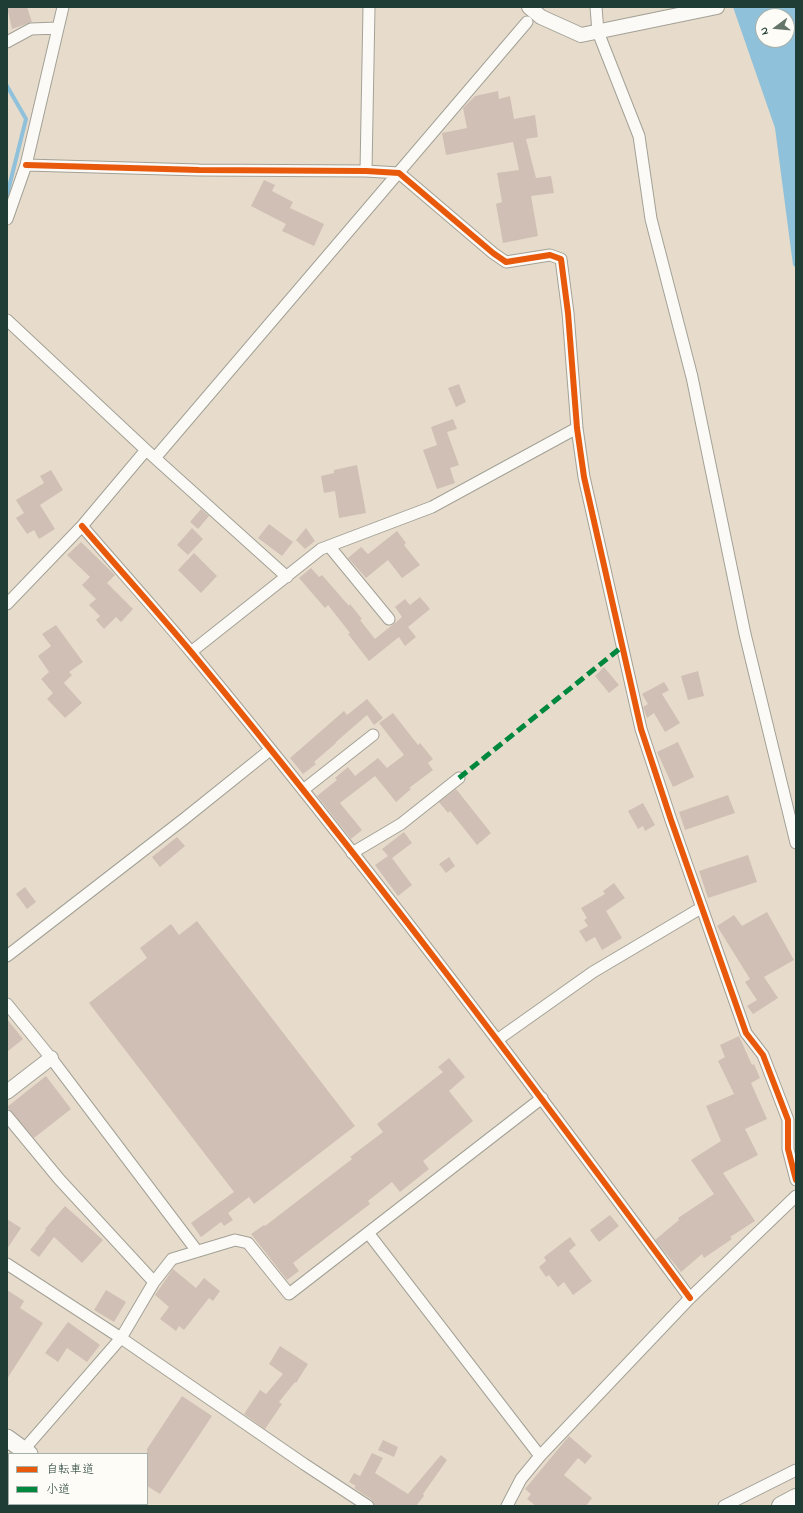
<!DOCTYPE html>
<html>
<head>
<meta charset="utf-8">
<style>
  body { margin:0 }
  #map { position:relative; width:803px; height:1513px; overflow:hidden; background:#e7dccb; font-family:"Indie Flower","Klee One",sans-serif }
  canvas { display:block }
  .frame { position:absolute; inset:0; border:8px solid #1f3d34; pointer-events:none }
  .legend { position:absolute; left:8px; top:1453px; width:140px; height:52px; box-sizing:border-box; background:#fdfcf7; border:1px solid #a4b0a9; margin:0; padding:5px 7px; list-style:none; font-size:12px; color:#1f3d34 }
  .legend li { display:flex; align-items:center; gap:8px; height:20px }
  .legend b { width:20px; border:1px solid #a4b0a9 }
  .north { position:absolute; left:755px; top:8px; width:40px; height:40px; box-sizing:border-box; background:#fdfcf7; border:1px solid #a4b0a9; border-radius:50%; rotate:254deg; font-size:11px; font-weight:700; line-height:16px; text-align:center; color:#1f3d34 }
  .north::after { content:''; display:block; margin:auto; width:14px; height:18px; background:#657569; clip-path:polygon(50% 0,100% 100%,50% 72%,0 100%) }
</style>
</head>
<body>
<div id="map">
<canvas width="803" height="1513"></canvas>
<div class="frame"></div>
<ul class="legend">
<li><b style="height:5px;background:#e8590c"></b>自転車道</li>
<li><b style="height:5px;background:#00873e"></b>小道</li>
</ul>
<div class="north">N</div>
</div>
<script>
const ctx = document.querySelector('canvas').getContext('2d');
ctx.lineJoin = 'round';
function paint(path, color) {
  ctx.fillStyle = color;
  ctx.fill(path, 'evenodd');
}
function trace(path, color, width, dash) {
  ctx.strokeStyle = color;
  ctx.lineWidth = width;
  ctx.lineCap = dash ? 'butt' : 'round';
  ctx.setLineDash(dash || []);
  ctx.stroke(path);
}
paint(new Path2D(`
  M733,7H796V268L793,265L775,128ZM763,16H787V40H763Z`), '#8fc1db');
trace(new Path2D(`
  M7,86L26,119L7,195`), '#8fc1db', 4);
paint(new Path2D(`
  M7,7H27L32,22L12,29Z
  M498,91L499,99L510,96L514,119L535,115L538,137L526,139L536,178L551,176L554,193L531,196L538,236L503,243L496,204L502,202L497,173L519,170L513,142L446,155L442,133L467,128L463,108L475,96Z
  M264,180L275,185L272,191L293,202L290,208L324,224L314,246L282,231L286,224L251,206Z
  M459,384L466,402L456,407L448,388Z
  M453,419L457,429L447,432L459,465L450,468L455,483L437,489L423,450L437,445L431,427Z
  M357,465L366,513L339,518L335,491L324,493L321,476L334,473V470Z
  M51,470L63,490L40,505L55,529L39,539L34,530L27,534L16,518L24,513L16,500L44,483L40,476Z
  M201,509L209,516L198,529L190,522Z
  M269,524L293,542L282,556L258,538Z
  M192,528L203,539L188,555L177,545Z
  M306,528L315,541L305,549L296,540Z
  M397,531L406,543L404,545L420,565L402,578L388,560L366,578L348,558L361,547L368,554Z
  M81,542L115,575L107,583L133,609L121,622L116,617L104,629L96,620L100,616L89,605L96,599L82,585L90,577L67,555Z
  M194,553L217,576L201,593L178,570Z
  M311,568L319,577L322,575L349,606L350,604L362,619L360,620L375,639L402,617L395,607L405,599L410,605L420,597L430,609L408,627L416,637L405,646L399,637L369,661L348,634L350,633L328,605L325,608L299,578Z
  M56,625L83,662L69,672L72,675L64,683L82,703L65,718L47,699L53,693L41,679L49,672L38,656L51,646L42,634Z
  M604,667L619,685L609,693L595,676Z
  M698,671L704,696L688,700L681,676Z
  M664,682L669,690L662,694L680,723L665,732L654,713L647,718L643,707L648,704L642,694Z
  M367,699L383,718L374,725L367,715L336,742V743L314,762L316,764L303,774L290,758L344,711L347,715Z
  M393,713L418,745L420,743L433,759L428,763L433,770L409,788L411,789L396,802L375,776L340,803L362,830L351,839L317,796L337,780L335,778L348,767L355,776L378,758L387,768L404,755L379,723Z
  M678,742L694,777L673,787L657,752Z
  M456,789L491,833L477,845L450,811L448,813L439,802Z
  M728,795L735,813L685,830L679,812Z
  M643,803L655,825L645,831L643,826L638,829L628,811Z
  M404,832L412,843L392,858L412,885L398,896L375,865L388,856L382,849Z
  M177,837L185,846L160,867L152,857Z
  M748,855L757,882L708,898L699,871Z
  M449,857L455,866L446,873L439,864Z
  M614,883L625,898L606,911L622,938L602,950L595,937L586,942L579,931L588,926L584,920L587,918L581,908L605,894L603,891Z
  M25,887L36,902L27,909L16,894Z
  M767,912L794,960L764,977L778,998L753,1014L747,1006L757,1000L745,982L750,979L717,926L734,915L742,926Z
  M197,921L355,1126L254,1204L249,1197L228,1213L233,1220L224,1226L221,1222L201,1237L191,1223L234,1192L89,1003L147,958L140,948L171,924L179,935Z
  M7,1019L23,1039L7,1052Z
  M739,1036L752,1065L754,1064L760,1078L751,1083L767,1119L745,1129L758,1155L723,1173L755,1221L730,1237L732,1239L704,1258L702,1254L681,1272L655,1240L679,1220L678,1218L714,1194L691,1160L721,1141L706,1106L734,1094L718,1061L725,1057L720,1045Z
  M449,1058L465,1077L449,1091L473,1121L423,1161L429,1169L400,1192L392,1182L368,1201L370,1204L293,1263L299,1271L287,1280L251,1234L264,1225L265,1226L352,1159L350,1157L383,1132L377,1124L443,1072L438,1067Z
  M46,1076L71,1109L34,1138L7,1107Z
  M65,1206L103,1240L82,1263L54,1237L39,1257L30,1250L46,1230L45,1229Z
  M610,1215L619,1226L599,1242L590,1230Z
  M7,1219L21,1228L7,1249Z
  M570,1237L576,1245L569,1251L592,1281L573,1295L564,1282L558,1287L549,1275L546,1277L539,1267L546,1261L544,1257Z
  M173,1269L196,1288L204,1278L220,1291L213,1301L209,1298L184,1330L179,1326L176,1331L160,1319L169,1307L155,1295Z
  M7,1290L24,1301L20,1308L43,1323L7,1379Z
  M106,1290L126,1302L114,1322L94,1310Z
  M68,1322L100,1345L87,1362L67,1348L58,1362L45,1353Z
  M280,1346L308,1364L296,1383L295,1382L279,1402L282,1404L265,1429L244,1414L260,1390L266,1394L283,1374L269,1364Z
  M182,1396L212,1416L160,1494L147,1486V1449Z
  M569,1436L592,1456L585,1464L578,1458L564,1475L592,1498L586,1506H536L527,1499L531,1494L525,1489Z
  M383,1440L398,1447L394,1457L378,1450Z
  M372,1453L383,1458L375,1473L408,1494L441,1455L447,1460L423,1494L424,1496L416,1506H375L372,1500L354,1488L356,1486L349,1482L354,1473L360,1476Z`), '#d0bfb5');
const minor = new Path2D(`
  M596,7L598,32L639,136L651,219L692,377L745,634L796,843
  M7,42L31,29L58,28
  M26,165L199,170L366,171L399,173L493,253L506,262L550,255L561,259L568,313L577,428L584,477L641,729L671,820L746,1033L763,1055L788,1120V1149L796,1180
  M366,171L369,7
  M7,219L26,165L63,7
  M7,320L146,450
  M155,458L287,577
  M82,526C119,569 156,610 192,653C365,862 528,1079 690,1298
  M329,546L389,619
  M7,604L82,526L146,450L155,458L527,22
  M191,652L321,549L432,507L577,428
  M303,790L373,735
  M352,853L401,824L459,778
  M7,956L184,819L270,750
  M7,1004L51,1058L197,1251
  M497,1040L593,972L701,908
  M7,1116L59,1179L154,1282
  M369,1234L540,1456
  M7,1264L121,1338L304,1464L368,1506
  M20,1454L121,1338L154,1282L172,1259L235,1240L248,1243L289,1294L542,1098
  M7,1469L9,1467
  M507,1506L521,1479L540,1456L690,1298L796,1196
  M724,1506L796,1470`);
const tertiary = new Path2D(`
  M529,7L541,17L581,35L717,7
  M7,1092L51,1058`);
const primary = new Path2D(`
  M7,1438L29,1454
  M98,1504L100,1506`);
const trunk = new Path2D(`
  M781,1506L796,1498`);
trace(minor, '#a3a196', 13);
trace(tertiary, '#a3a196', 16);
trace(primary, '#a3a196', 19);
trace(trunk, '#a3a196', 20);
trace(minor, '#fbfaf7', 11);
trace(tertiary, '#fbfaf7', 14);
trace(primary, '#fbfaf7', 17);
trace(trunk, '#fbfaf7', 18);
trace(new Path2D(`
  M459,778L623,646`), '#00873e', 5, [10, 5]);
trace(new Path2D(`
  M26,165L199,170L366,171L399,173L493,253L506,262L550,255L561,259L568,313L577,428L584,477L641,729L671,820L746,1033L763,1055L788,1120V1149L796,1180
  M82,526C119,569 156,610 192,653C365,862 528,1079 690,1298`), '#e8590c', 6);
</script>
</body>
</html>
